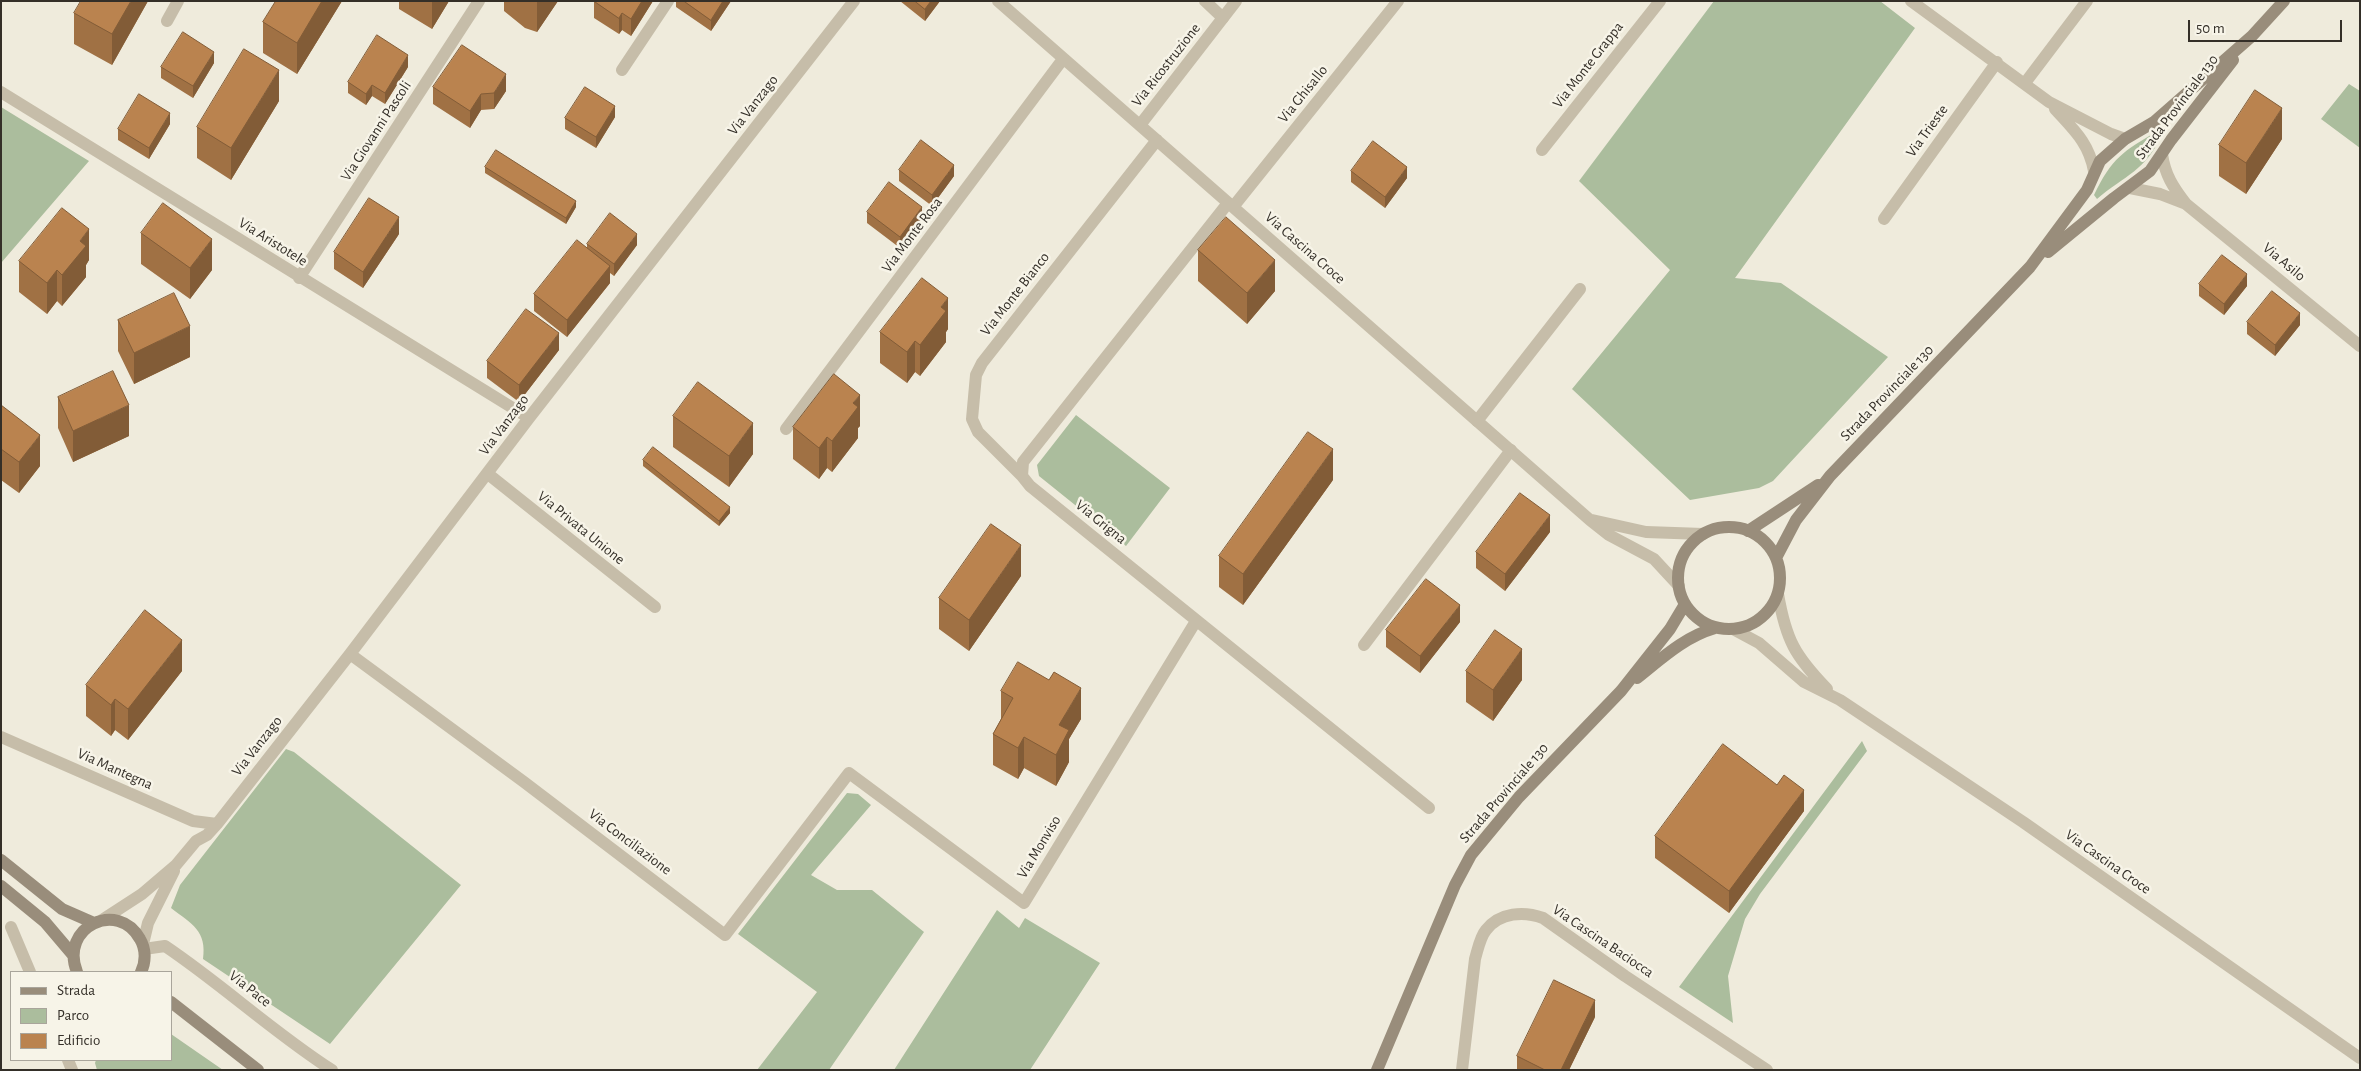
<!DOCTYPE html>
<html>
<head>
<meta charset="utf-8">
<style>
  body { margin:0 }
  #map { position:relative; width:2361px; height:1071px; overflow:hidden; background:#efebdc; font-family:"Alegreya Sans",sans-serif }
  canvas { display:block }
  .frame { position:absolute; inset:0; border:2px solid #342f28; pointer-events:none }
  .legend { position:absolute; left:10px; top:971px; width:162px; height:90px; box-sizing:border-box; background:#f7f4e8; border:1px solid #a9a59b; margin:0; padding:6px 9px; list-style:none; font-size:15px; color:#342f28 }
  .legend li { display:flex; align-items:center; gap:10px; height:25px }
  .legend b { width:25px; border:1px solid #a9a59b }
  .scale { position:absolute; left:2188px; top:20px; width:154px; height:22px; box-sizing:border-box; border:2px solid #342f28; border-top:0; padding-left:6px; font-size:15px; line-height:18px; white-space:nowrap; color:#342f28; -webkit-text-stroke:4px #f7f4e8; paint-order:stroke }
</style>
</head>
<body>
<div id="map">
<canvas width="2361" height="1071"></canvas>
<div class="frame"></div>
<ul class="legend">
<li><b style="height:6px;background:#998d7b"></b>Strada</li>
<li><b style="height:14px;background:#abbd9d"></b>Parco</li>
<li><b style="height:14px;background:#ba834f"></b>Edificio</li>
</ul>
<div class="scale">50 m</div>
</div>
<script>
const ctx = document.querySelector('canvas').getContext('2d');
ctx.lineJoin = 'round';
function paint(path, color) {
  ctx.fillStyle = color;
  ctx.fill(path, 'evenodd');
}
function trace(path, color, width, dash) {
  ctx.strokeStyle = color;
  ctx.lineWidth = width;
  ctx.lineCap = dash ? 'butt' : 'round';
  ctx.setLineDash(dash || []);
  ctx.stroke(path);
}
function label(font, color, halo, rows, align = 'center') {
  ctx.font = font + ' "Alegreya Sans",sans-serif';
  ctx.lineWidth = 5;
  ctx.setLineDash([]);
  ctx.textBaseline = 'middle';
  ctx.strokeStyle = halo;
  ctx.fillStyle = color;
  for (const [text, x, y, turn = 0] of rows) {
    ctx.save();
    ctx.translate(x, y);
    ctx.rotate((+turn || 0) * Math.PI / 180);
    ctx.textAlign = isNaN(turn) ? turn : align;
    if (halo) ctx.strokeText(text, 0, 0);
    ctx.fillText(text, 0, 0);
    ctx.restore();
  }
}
paint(new Path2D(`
  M1714,1H1880L1915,28L1735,278L1781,283L1888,357L1773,481L1759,488L1690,500L1572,389L1670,270L1579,181Z
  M2349,84L2360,91V148L2321,119Z
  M1,107L89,161L1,263Z
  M2158,131L2162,134C2146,171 2125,175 2097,199L2094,195C2112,158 2123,151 2158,131Z
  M1076,415L1170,488L1126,546L1039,476L1037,465Z
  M1862,741L1867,751L1760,894L1745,919L1728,976L1733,1023L1679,987Z
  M286,749L294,752L461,885L330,1044L203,959C207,931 192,924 171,908L180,885Z
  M847,793L858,794L871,805L811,875L837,890H872L924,932L829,1070H757L817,992L738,934Z
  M997,910L1019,928L1025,918L1100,963L1030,1070H894Z
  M171,1034L223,1070H97L95,1063L96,1060H171Z`), '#abbd9d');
trace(new Path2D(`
  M1205,1L1223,18
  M1477,421L1580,289
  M1364,645L1511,450`), '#c6bda9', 12);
trace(new Path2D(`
  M998,1L1590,520L1609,535L1654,559L1679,586
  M1911,1L2049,102L2111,134L2125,139
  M167,21L178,1
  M622,70L668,1
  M2025,83L2087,1
  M1,92L529,418
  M2055,109C2074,130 2089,143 2094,171
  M1140,125L1236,1
  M1542,150L1660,1
  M2130,188L2160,194L2186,204C2173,187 2165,175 2162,154
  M1228,203L1023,462L1022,476L1030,486L1429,808
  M2186,204L2360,346
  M1233,207L1398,1
  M1884,219L1997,62
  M299,278L479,1
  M786,429L1063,59
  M488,474L655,607
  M1022,476L978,432L972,419L976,375L982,363L1157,140
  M1592,520L1646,532L1703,534
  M1778,594C1786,640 1795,656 1827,689
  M1733,629L1759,643L1804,682L1840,700L2023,822L2360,1058
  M350,654L524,782L725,935L849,773L1024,903L1196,621
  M1,737L193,821L217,824
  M102,920L142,894L176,865L196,841L207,835L217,824L350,654L529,418L854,1
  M11,927L30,972
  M143,944L148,923L174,871
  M144,949L165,946C223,985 274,1033 332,1070
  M68,1060L72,1070
  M1462,1070L1475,959C1478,949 1480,937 1486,930C1500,912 1524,911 1543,918L1625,976L1767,1070`), '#c6bda9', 12);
trace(new Path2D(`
  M2048,252L2114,198L2150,171L2171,140L2233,60
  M1678 578a51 51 0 1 1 102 0a51 51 0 1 1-102 0Z
  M1748,531L1818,485
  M1776,558L1796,520L1830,476L2030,267L2087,190L2100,161L2125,139L2154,122L2252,36L2284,1
  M1637,678C1661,659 1684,637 1715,628
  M1,860L62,909L94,923
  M1,886L45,922L73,955
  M77,972C59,927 118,899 140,939C146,949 146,962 141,972
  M171,1002L258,1070
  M1377,1070L1455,885L1471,855L1519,797L1621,691L1670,629L1685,604`), '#998d7b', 12);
paint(new Path2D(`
  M148,1L112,65L74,44V13Z
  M276,1H342L297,74L263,53V22Z
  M399,1H449L432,29L399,9Z
  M504,1H558L537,32L525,28L504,11Z
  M594,1H653L631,36L622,30L619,34L594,18Z
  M676,1H731L711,31L676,7Z
  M900,1H940L925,21Z
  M214,63L193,98L161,78V67Z
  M408,67L385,104L372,96L366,105L348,93V82Z
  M433,87L506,91L494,109L481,110L470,128L433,104Z
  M279,101L231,180L197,158V127Z
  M615,117L596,148L565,129V118Z
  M170,124L149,159L118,140V129Z
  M2282,139L2246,194L2219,176V145Z
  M485,167L576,207L566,224L485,173Z
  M899,170L954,176L932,206L899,181Z
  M1351,171L1407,178L1385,208L1351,182Z
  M867,212L922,219L900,248L867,223Z
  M141,233L212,270L190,299L141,264Z
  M399,234L363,288L334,269V252Z
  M587,244L637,245L614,276L610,273V283L567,337L534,311V294L587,248Z
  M1198,250L1275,291L1247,324L1198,281Z
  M89,260L86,265V277L62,306L57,301L47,314L19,292V261Z
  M2199,284L2247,286L2224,315L2199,296Z
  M118,320L190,357L134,384L118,351Z
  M2247,322L2300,325L2275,356L2247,334Z
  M948,329L946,332V342L920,376L915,372L907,383L880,363V332Z
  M559,350L519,402L487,378V361Z
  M58,397L129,436L73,462L58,428Z
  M1,405L40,466L19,493L1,480Z
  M673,416L753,454L729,487L673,447Z
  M860,426L858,428V438L832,472L827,468L819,479L793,459V427Z
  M643,460L730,513L719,526L643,466Z
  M1333,480L1243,605L1219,587V556Z
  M1550,532L1505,591L1476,568V552Z
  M1021,576L969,651L939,629V598Z
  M1460,622L1420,673L1386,647V630Z
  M182,671L128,740L115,730L111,736L86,716V685Z
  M1466,671L1522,680L1493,721L1466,702Z
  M1001,691L1081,719L1069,739V762L1056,786L1024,768L1018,779L993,765V734L1001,719Z
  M1777,785L1804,811L1729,913L1655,858V836Z
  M1595,1017L1569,1070H1517V1056Z`), '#a07144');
paint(new Path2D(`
  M131,1H148L112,65V34Z
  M322,1H342L297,74V43Z
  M432,1H449L432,29Z
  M537,1H558L537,32Z
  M642,1H653L631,36V19Z
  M723,1H731L711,31V20Z
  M931,1H940L925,21V9Z
  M622,13V30L619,34V18Z
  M214,52V63L193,98V86Z
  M408,55V67L385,104V93Z
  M279,70V101L231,180V148Z
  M506,74V91L494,109V93Z
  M372,85V96L366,105V94Z
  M481,94V110L470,128V111Z
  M615,106V117L596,148V137Z
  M2282,108V139L2246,194V163Z
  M170,113V124L149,159V148Z
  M954,165V176L932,206V195Z
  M1407,167V178L1385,208V197Z
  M576,201V207L566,224V218Z
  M922,207V219L900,248V237Z
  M399,217V234L363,288V272Z
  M89,229V260L86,265V277L62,306V275L80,241Z
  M637,234V245L614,276V264Z
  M212,239V270L190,299V268Z
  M1275,260V291L1247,324V293Z
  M610,266V283L567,337V320Z
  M57,270V301L47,314V283Z
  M2247,274V286L2224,315V304Z
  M948,298V329L946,332V342L920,376V345L941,307Z
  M2300,313V325L2275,356V345Z
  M190,326V357L134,384V353Z
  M559,333V350L519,402V385Z
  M915,341V372L907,383V352Z
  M860,395V426L858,428V438L832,472V441L853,403Z
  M129,405V436L73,462V431Z
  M753,423V454L729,487V456Z
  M40,435V466L19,493V462Z
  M827,437V468L819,479V448Z
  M1333,449V480L1243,605V574Z
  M730,507V513L719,526V521Z
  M1550,515V532L1505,591V574Z
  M1021,545V576L969,651V620Z
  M1460,605V622L1420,673V656Z
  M182,640V671L128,740V709Z
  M1522,649V680L1493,721V690Z
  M1081,688V719L1069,739V762L1056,786V755L1059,725Z
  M115,699V730L111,736V705Z
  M1024,737V768L1018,779V748Z
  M1804,790V811L1729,913V891Z
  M1595,1000V1017L1569,1070H1561Z`), '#825c37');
const building = new Path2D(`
  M81,1H131L112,34L74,13Z
  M276,1H322L297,43L263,22Z
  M594,1H642L631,19L622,13L619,18Z
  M684,1H723L711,20Z
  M915,1H931L925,9Z
  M183,32L214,52L193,86L161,67Z
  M377,35L408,55L385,93L372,85L366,94L348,82Z
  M462,45L506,74L494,93L481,94L470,111L433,87Z
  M244,49L279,70L231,148L197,127Z
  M585,87L615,106L596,137L565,118Z
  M2255,90L2282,108L2246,163L2219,145Z
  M139,94L170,113L149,148L118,129Z
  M921,140L954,165L932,195L899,170Z
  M1373,141L1407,167L1385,197L1351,171Z
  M496,150L576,201L566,218L485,167Z
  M889,182L922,207L900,237L867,212Z
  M369,198L399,217L363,272L334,252Z
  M163,203L212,239L190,268L141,233Z
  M62,208L89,229L80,241L86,246L62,275L57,270L47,283L19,261Z
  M610,213L637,234L614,264L587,244Z
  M1226,217L1275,260L1247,293L1198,250Z
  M577,240L610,266L567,320L534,294Z
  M2222,255L2247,274L2224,304L2199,284Z
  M922,278L948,298L941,307L946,311L920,345L915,341L907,352L880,332Z
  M2272,291L2300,313L2275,345L2247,322Z
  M174,293L190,326L134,353L118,320Z
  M526,309L559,333L519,385L487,361Z
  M113,371L129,405L73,431L58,397Z
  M834,374L860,395L853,403L858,407L832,441L827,437L819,448L793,427Z
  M698,382L753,423L729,456L673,416Z
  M1,405L40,435L19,462L1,449Z
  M1308,432L1333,449L1243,574L1219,556Z
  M653,447L730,507L719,521L643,460Z
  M1520,493L1550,515L1505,574L1476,552Z
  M991,524L1021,545L969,620L939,598Z
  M1426,579L1460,605L1420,656L1386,630Z
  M145,610L182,640L128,709L115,699L111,705L86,685Z
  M1495,630L1522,649L1493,690L1466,671Z
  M1018,662L1049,680L1054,672L1081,688L1059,725L1069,730L1056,755L1024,737L1018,748L993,734L1013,698L1001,691Z
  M1723,744L1777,785L1784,775L1804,790L1729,891L1655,836Z
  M1554,980L1595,1000L1561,1070H1545L1517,1056Z`);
paint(building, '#ba834f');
trace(building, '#825c37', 1);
label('15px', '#342f28', '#f7f4e8', [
  ["Via Ricostruzione",1166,65,-52],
  ["Via Monte Grappa",1588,65,-52],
  ["Via Ghisallo",1303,94,-51],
  ["Via Vanzago",753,105,-52],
  ["Strada Provinciale 130",2177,107,-53],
  ["Via Giovanni Pascoli",376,131,-57],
  ["Via Trieste",1927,131,-54],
  ["Via Monte Rosa",912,235,-53],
  ["Via Aristotele",273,242,32],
  ["Via Cascina Croce",1305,248,41],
  ["Via Asilo",2284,262,40],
  ["Via Monte Bianco",1015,294,-52],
  ["Strada Provinciale 130",1887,393,-46],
  ["Via Vanzago",504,425,-53],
  ["Via Grigna",1101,522,39],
  ["Via Privata Unione",581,528,39],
  ["Via Vanzago",257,746,-52],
  ["Via Mantegna",115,769,24],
  ["Strada Provinciale 130",1504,793,-49],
  ["Via Conciliazione",630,842,37],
  ["Via Monviso",1039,847,-59],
  ["Via Cascina Croce",2108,862,35],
  ["Via Cascina Baciocca",1603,941,34],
  ["Via Pace",250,989,38]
]);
</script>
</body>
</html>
